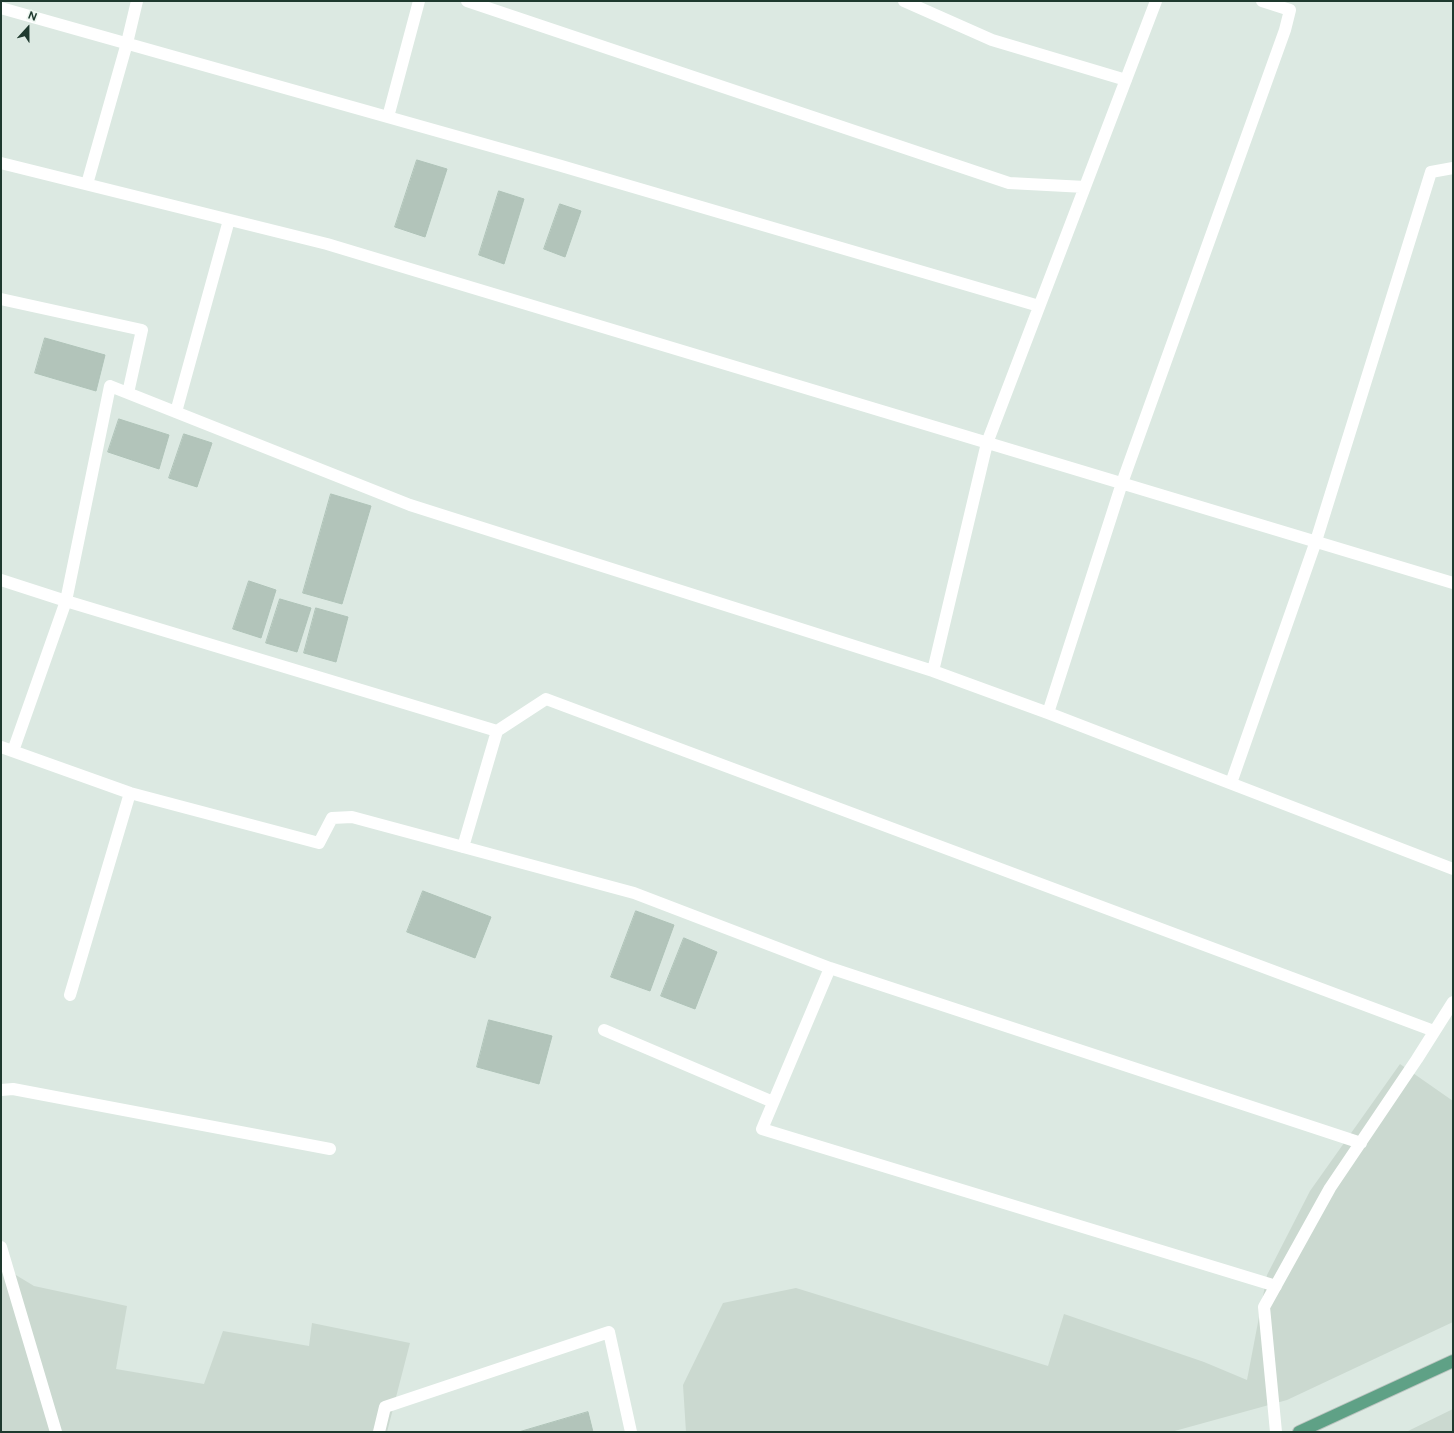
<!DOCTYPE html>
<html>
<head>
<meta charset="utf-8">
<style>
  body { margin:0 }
  #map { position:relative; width:1454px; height:1433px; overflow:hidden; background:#dce9e2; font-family:Figtree,sans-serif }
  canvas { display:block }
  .frame { position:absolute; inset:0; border:2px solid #1e392e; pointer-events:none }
  .north { position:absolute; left:8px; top:8px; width:40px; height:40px; -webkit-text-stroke:3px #edf6f0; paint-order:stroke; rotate:21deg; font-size:11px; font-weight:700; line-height:16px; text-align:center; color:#1e392e }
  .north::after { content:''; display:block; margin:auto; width:14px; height:18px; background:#1e392e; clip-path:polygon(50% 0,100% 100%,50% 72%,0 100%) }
</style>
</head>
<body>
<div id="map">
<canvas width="1454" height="1433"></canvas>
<div class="frame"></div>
<div class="north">N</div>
</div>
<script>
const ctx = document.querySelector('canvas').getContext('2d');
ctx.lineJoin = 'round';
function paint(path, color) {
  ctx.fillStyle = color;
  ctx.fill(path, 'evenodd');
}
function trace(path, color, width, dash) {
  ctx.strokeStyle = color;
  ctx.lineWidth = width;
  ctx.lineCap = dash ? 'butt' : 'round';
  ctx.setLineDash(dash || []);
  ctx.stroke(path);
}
paint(new Path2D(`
  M1400,1064L1453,1101V1322L1287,1400L1171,1432H686L683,1385L723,1303L796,1288L1048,1366L1064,1314L1204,1362L1247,1380L1267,1275L1310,1191Z
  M1,1266L34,1286L127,1306L116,1369L204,1384L223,1331L309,1346L312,1323L410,1343L387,1432H1Z
  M1453,1409V1432H1406Z`), '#cbd9d0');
const building = new Path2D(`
  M417,160L447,169L425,237L395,227Z
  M499,191L524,199L504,264L479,255Z
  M560,204L581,211L565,257L544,249Z
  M45,338L105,355L96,391L35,373Z
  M119,419L169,435L159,469L108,452Z
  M184,434L212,443L197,487L169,478Z
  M331,494L371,506L342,604L303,593Z
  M249,581L276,590L261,638L233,629Z
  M280,599L311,608L297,652L266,643Z
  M316,608L348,617L336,662L304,653Z
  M423,891L491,917L475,958L407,932Z
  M636,911L674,925L650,991L611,977Z
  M684,938L717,952L695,1009L661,996Z
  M489,1020L552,1036L539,1084L477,1067Z
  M588,1412L593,1432H519Z`);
paint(building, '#b2c4ba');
trace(building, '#afc3b8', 1);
const major = new Path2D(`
  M1299,1432L1453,1361`);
trace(major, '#bcc4c0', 14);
trace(new Path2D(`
  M467,1L1009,183L1085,187
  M904,1L992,40L1126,80
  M1,8L558,165L1039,306
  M388,117L419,1
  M1,163L327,244L1453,583
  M87,184L127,43L137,1
  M1,299L142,330L128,393
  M176,412L229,220
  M1,580L66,601L497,731L546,699L1434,1031
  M933,671L987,443L1156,1
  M1048,713L1122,483L1285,30L1290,10L1262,1
  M1,747L130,793L319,843L332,818L352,817L634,893L830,968L762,1129L1276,1286
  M13,751L66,601L110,386L410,505L933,671L1048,713L1453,869
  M1231,783L1316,541L1431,172L1453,168
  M463,847L497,731
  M830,968L1361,1143
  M70,995L130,793
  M604,1030L773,1102
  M1,1090L13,1089L330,1149
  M1,1247L56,1432
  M379,1432L385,1407L609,1332L631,1432
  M1276,1432L1264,1307L1330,1188L1417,1059L1453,1002`), '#fff', 12);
trace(major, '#5fa186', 12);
</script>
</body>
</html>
